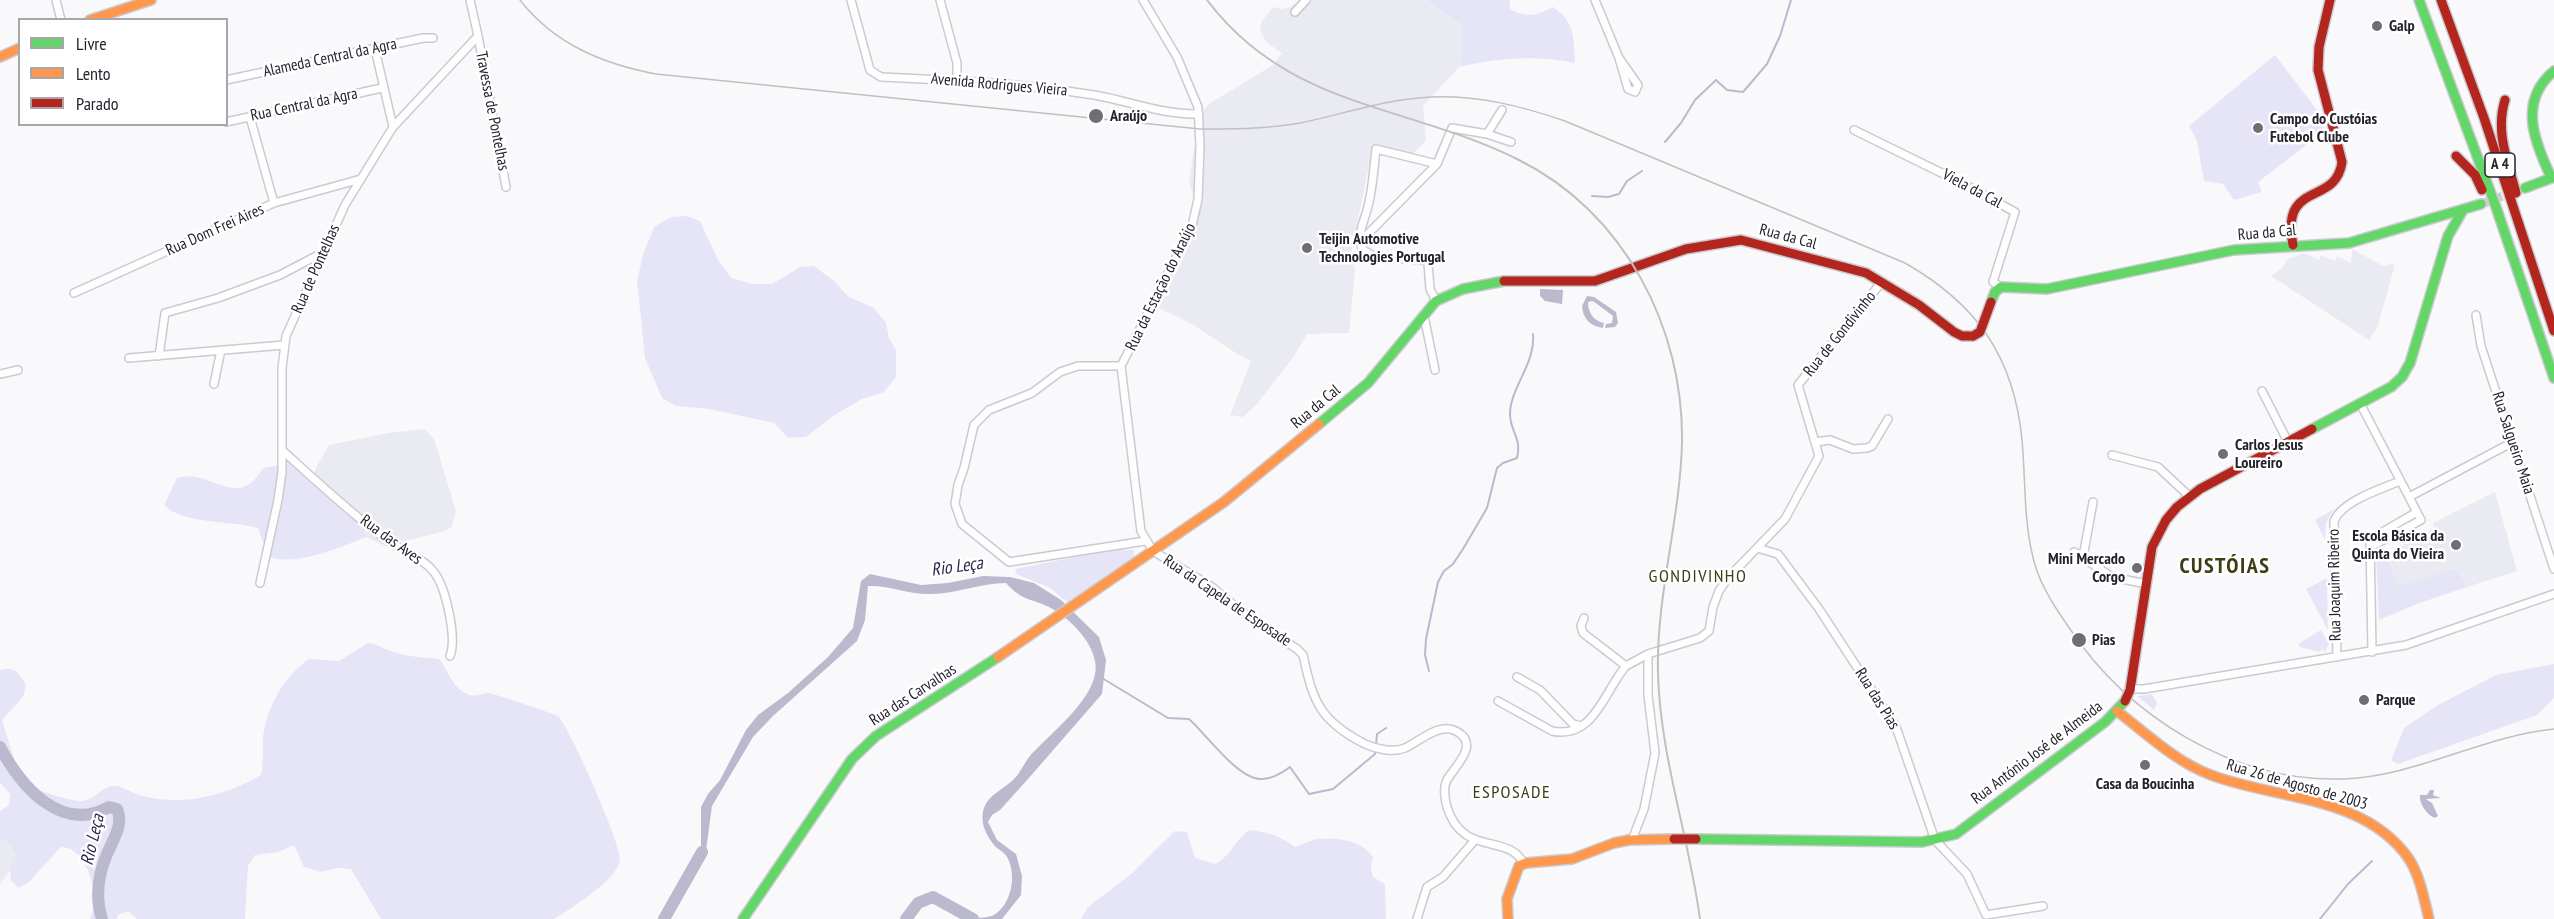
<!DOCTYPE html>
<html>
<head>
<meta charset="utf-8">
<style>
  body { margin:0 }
  #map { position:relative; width:2554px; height:919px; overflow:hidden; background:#f9f9fc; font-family:"PT Sans Narrow",sans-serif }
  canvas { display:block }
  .legend { position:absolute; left:18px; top:18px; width:210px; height:108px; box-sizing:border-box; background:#fff; border:2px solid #a7a7ab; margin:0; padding:8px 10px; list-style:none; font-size:18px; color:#24232d }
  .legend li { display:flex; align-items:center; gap:12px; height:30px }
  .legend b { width:30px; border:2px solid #a7a7ab }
</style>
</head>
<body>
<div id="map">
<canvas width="2554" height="919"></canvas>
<ul class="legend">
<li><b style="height:8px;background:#63d668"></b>Livre</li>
<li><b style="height:8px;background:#ff974d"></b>Lento</li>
<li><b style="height:8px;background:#b3261e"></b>Parado</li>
</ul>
</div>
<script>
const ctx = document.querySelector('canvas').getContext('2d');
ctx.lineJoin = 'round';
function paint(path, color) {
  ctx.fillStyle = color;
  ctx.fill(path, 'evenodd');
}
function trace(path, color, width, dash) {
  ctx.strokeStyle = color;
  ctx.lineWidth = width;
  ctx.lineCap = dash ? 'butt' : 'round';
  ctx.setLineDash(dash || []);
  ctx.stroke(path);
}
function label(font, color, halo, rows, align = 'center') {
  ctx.font = font + ' "PT Sans Narrow",sans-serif';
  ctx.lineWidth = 5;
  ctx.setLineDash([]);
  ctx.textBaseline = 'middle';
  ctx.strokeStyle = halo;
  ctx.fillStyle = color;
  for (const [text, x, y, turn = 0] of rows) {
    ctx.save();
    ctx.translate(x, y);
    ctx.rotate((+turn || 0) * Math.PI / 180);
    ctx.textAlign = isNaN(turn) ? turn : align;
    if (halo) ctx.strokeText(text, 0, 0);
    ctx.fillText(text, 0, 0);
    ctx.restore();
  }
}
paint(new Path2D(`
  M1299,0H1426L1463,26V48L1459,67L1423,106L1426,140L1414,153L1402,157L1378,155L1371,156L1351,253L1355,270L1349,333L1307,334L1292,359L1256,405L1243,417L1230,415L1251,361L1239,355L1192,324L1159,308L1183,258L1198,221L1201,197L1195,200L1189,182L1199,116L1209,104L1273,65L1282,53L1266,42L1260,30L1262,21L1273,7L1282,9L1291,7Z
  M2352,249L2383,266H2387L2389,263L2395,265L2377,328L2369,340L2271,276L2281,269L2288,259L2304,253L2319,260L2321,255L2335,261L2337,256L2351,263Z
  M425,429L434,439L456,511L452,527L445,531L385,546L366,537L362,522L311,477L329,445L388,433Z
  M2495,492L2517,571L2467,587L2456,568L2398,588L2388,553L2434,528L2433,523Z
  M0,841H7L16,857L0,884Z`), '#eaeaf3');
paint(new Path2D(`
  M1426,0H1510V9C1528,18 1535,16 1553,7C1575,22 1574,37 1575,63C1535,55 1498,58 1459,67L1463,47V26Z
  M2275,55L2320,114L2326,130L2258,182L2262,192L2234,200L2223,184L2204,181L2197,141L2189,126Z
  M687,216L700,221L718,260L731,278L752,284H772L800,267L814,266L834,281L849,297L874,308L886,323L889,338L896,350V377L884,392L862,399L833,416L806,437L788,438L774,423L709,409L676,406L662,398L645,358L637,281L643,255L654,227L671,217Z
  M287,456L362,522L366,537C343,547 291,568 268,556L258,528C230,520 184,525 164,505L177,478C211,467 237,513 263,468L281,465Z
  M2334,509L2326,523L2325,540L2315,520Z
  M1115,549L1134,550V557L1069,604L1050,588L1016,574L1015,569Z
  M2386,549L2398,587L2456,568L2467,587L2417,604L2379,620L2376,554Z
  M2327,578L2328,630L2306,589Z
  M2321,630L2329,644L2325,652L2323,649L2320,652L2300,647L2298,644Z
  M368,643C378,644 382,648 391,651C406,657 423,657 439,659C449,671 451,686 467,694C475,698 481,693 489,693C495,694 555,714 558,716C569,726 621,844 620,859C620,862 617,869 615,871C608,884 568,911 554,919H381L351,869L338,868L320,872L304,867L294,845L279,852L255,855L248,866L245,919H137L128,911L118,915L117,919H90C92,913 94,906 94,900C95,881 83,847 61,847L29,882L19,888L11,881L10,870L0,886L16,856L7,841H0V811L9,805L10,794L0,783V670C15,666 19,673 26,685L23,697L2,720L16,765L31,788C46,792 66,800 80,801C94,802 103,784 117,786C126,788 134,794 143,796C185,806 224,796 261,775C264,762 262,751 263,738C266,708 284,676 309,659L339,661Z
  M2554,664V698L2537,715L2398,764L2391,760L2404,728L2438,705L2496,675Z
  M2152,694L2157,703L2154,710L2137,696Z
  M1249,830C1268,832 1280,836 1295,847C1302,845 1310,840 1317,839C1337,837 1362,840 1373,857L1371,867L1373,877L1385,884L1386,919H1081L1088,907L1131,874L1175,831L1187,832L1195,858L1216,864C1231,855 1235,840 1249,830Z`), '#e6e5f7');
paint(new Path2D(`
  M1540,289L1563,290L1562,304L1545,301L1540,296Z
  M1587,296L1594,297L1616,312L1618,323L1615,327L1605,328L1606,324L1612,323L1613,316L1593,301L1588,302C1588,313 1594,321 1604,323L1603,328C1590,326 1583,319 1582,306Z
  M870,574L921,585L948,583L983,576L1010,577L1034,583L1061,600L1099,637L1106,660L1102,694L1028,779L1000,810L992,815L988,822L997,840L1016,854L1022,876L1021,895L1002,919H973C979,917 989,918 994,915C1012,904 1017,874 1007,857C1005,853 1000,850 997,848C985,836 977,817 987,802C993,793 1006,787 1014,779C1021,772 1024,763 1030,756C1050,733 1102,695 1095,661C1091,639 1068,617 1049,607C1030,598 1022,601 1006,583C979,583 954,595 928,594C907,594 888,585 868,586L865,620L857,641L773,716L753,737L712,806L705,858L697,871L693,864L701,848V807L708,794L720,780L746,730L758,715L788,693L828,657L853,628L861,581Z
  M2430,790H2434L2433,795L2441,798L2426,799L2432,803L2438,816L2435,818C2427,815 2419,804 2420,795H2427Z`), '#bab9ce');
trace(new Path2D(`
  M1665,142L1681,123L1695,100L1716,80L1727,90L1743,92L1767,64L1780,36L1791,0
  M1592,196L1608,197L1619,194L1627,181L1642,171
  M1429,671L1425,655L1426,639L1438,582L1444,571L1453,564L1463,549L1487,508L1497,468L1503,463L1517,458C1522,437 1510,432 1510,414C1510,388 1536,363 1533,334
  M1102,678L1168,718L1189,719C1206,734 1237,778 1260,779C1271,780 1282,773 1290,767L1309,794L1333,789L1375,754V750
  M1376,745L1377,734L1386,728
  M2320,919L2348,884L2372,861`), '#bab9ce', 2);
trace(new Path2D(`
  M0,747C21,786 61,834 109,807L117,809C124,825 113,839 107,854C98,875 95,897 102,919
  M664,919L702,852
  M906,919L918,903L933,897L973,919`), '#bab9ce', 12);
trace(new Path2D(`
  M2481,204L2514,192`), '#ceced3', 9, [9, 4.5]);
const street = new Path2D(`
  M56,0L61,20
  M851,0L870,70L881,77C950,80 1018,83 1087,94C1125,99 1160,115 1199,114
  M940,0L957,63V80
  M1595,0L1619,58L1628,89L1635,92L1638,85L1619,58
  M1295,12L1306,0
  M478,36L506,187
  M375,49L393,127
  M226,80L423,38H433
  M250,117L274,203
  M226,122L382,88
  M1854,130L1958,181L2015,212L1993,282L2001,287
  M1487,134L1502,110
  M1360,242L1437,164L1452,128L1487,134L1511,142
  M74,293L274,203L361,179
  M1436,301L1430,289L1428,263L1424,260L1375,257L1362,249C1356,232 1366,219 1369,202C1373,185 1374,166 1376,149L1437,164
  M2476,315L2481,346L2554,569
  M1424,316L1435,370
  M159,356L165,313L218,298L280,275L324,252
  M129,358L284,345
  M1121,366L1141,531L1153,551L1212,587L1241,611L1297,649L1303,655C1313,702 1320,721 1365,744C1376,749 1393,753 1405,748C1419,742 1439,722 1456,731C1481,744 1455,766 1447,780C1443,787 1445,800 1447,807C1463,858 1508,832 1524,864
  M1121,366H1078L1060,372L1032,393L989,410L974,425L964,468L958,485L955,504L962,524L1009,562L1145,541
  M1121,366L1192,226L1198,199L1200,146L1198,107L1177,57L1143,0
  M0,374L18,370
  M214,384L221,350
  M2262,391L2288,442
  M2361,405L2421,520L2374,545L2370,539
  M1815,442L1830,440L1853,449L1867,448L1872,446L1888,419
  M282,450C315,480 348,511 384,538C398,549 422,557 433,571C446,586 457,638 450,656
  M2112,455L2158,467L2189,496
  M2409,497L2513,442
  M1757,548L1778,554L1819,609L1896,727L1935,840L1967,874L1986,915L2043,906
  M2074,552L2112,577L2147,584
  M2083,557L2093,502
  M260,583L278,500L282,472V368L286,336L345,205L393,127L478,36L470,0
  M1584,618L1581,626L1583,633L1626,666L1648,654
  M2372,652L2370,539L2417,512
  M2337,657L2334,521C2342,501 2381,489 2400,481
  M1517,677L1540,690L1573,724L1581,726
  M2131,689H2144L2406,645L2554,594
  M1498,701L1552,731C1594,740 1604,691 1626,666
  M1632,840L1644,809L1655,753L1648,695V654L1700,638L1709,631L1713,607L1719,591L1727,579L1785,519L1819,456L1798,385L1881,283
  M1417,919L1427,887L1443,877L1474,841`);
const fast = new Path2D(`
  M2419,0L2496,207L2554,378
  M2551,177C2534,141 2518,101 2554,71
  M2525,188L2554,177
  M1991,302L1995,292L2001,287L2047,289L2234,250L2349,243L2481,204
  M1319,424L1368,383L1436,301L1463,289L1504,281
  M2312,429L2391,387L2402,377L2410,363L2448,236L2463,210
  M1696,839L1922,842L1956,834L2105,722L2125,701
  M743,919L852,759L876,736L998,657`);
const slow = new Path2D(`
  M90,20L151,0
  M0,57L20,48
  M998,657L1224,502L1319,424
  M2117,711C2147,734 2176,762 2211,775C2277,800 2365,795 2409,859C2420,876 2424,899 2429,919
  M1508,919L1507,899L1519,866L1526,863L1572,859L1614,843L1629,840L1674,839`);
const jam = new Path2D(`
  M2441,0L2484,118L2554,331
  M2505,100C2495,132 2508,162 2516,193
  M2456,156L2475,175L2482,190
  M2293,245C2280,179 2336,207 2342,162L2318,70L2319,47L2330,0
  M1504,281H1595L1686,249L1741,240L1866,273L1919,305L1954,332L1962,336H1973
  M2130,690L2152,547L2166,520L2177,507L2200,489L2312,429`);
trace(street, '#cbcad1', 10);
trace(fast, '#cbcad1', 12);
trace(slow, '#cbcad1', 12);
trace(jam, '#cbcad1', 12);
trace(street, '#fefeff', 7);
trace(fast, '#63d668', 9);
trace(slow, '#ff974d', 9);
trace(jam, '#b3261e', 9);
trace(new Path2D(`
  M520,0C554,44 603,64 656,74L1200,129C1234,129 1267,129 1300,123C1344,114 1386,99 1431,97C1478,95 1521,106 1565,121L1905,263C1977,304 2014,357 2022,440C2026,483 2023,523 2035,565C2042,588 2056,609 2070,629C2129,717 2233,782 2342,779C2415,777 2482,736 2554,729`), '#c0c0c1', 1.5);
trace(new Path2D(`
  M1207,0C1289,109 1408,104 1519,160C1624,212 1684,328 1682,443C1680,520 1656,596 1658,673C1660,756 1689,837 1700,919`), '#c0c0c1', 2);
const jamBridge = new Path2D(`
  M1973,336L1980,332L1991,302
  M2125,701L2130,690
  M1674,839H1696`);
trace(jamBridge, '#cbcad1', 12, []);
trace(jamBridge, '#b3261e', 9);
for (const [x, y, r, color] of [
  [2377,26,6,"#6f6e75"],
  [1096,116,8,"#6f6e75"],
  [2258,128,6,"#6f6e75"],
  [1307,248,6,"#6f6e75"],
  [2223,454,6,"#6f6e75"],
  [2456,545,6,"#6f6e75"],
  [2137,568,6,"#6f6e75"],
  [2079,640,8,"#6f6e75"],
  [2364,700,6,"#6f6e75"],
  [2145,765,6,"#6f6e75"]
]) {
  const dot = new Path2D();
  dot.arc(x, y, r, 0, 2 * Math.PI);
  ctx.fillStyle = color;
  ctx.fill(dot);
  trace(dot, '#fff', 2);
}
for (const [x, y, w] of [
  [2500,165,30]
]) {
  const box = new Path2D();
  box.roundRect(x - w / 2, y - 12, w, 24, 4.5);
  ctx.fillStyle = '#fff';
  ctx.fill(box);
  trace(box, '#24232d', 1.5);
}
label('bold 15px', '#24232d', null, [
  ["A 4",2500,165]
]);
label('bold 16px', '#24232d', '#fff', [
  ["Galp",2389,26],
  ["Araújo",1110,116],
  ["Campo do Custóias",2270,119],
  ["Futebol Clube",2270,137],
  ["Teijin Automotive",1319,239],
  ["Technologies Portugal",1319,257],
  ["Carlos Jesus",2235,445],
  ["Loureiro",2235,463],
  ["Escola Básica da",2444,536,"right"],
  ["Quinta do Vieira",2444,554,"right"],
  ["Mini Mercado",2125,559,"right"],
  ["Corgo",2125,577,"right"],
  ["Pias",2092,640],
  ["Parque",2376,700],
  ["Casa da Boucinha",2145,784,"center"]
], 'left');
label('16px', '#24232d', '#fff', [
  ["Alameda Central da Agra",330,58,-12],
  ["Avenida Rodrigues Vieira",999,85,5],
  ["Rua Central da Agra",304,105,-12],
  ["Travessa de Pontelhas",492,111,79],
  ["Viela da Cal",1972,189,28],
  ["Rua Dom Frei Aires",215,230,-24],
  ["Rua da Cal",2267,233,-5],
  ["Rua da Cal",1788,237,15],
  ["Rua de Pontelhas",316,269,-66],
  ["Rua da Estação do Araújo",1161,287,-64],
  ["Rua de Gondivinho",1840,334,-51],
  ["Rua da Cal",1316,407,-40],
  ["Rua Salgueiro Maia",2513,443,72],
  ["Rua das Aves",391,540,36],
  ["Rua Joaquim Ribeiro",2335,585,-91],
  ["Rua da Capela de Esposade",1227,601,34],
  ["Rua das Carvalhas",913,695,-33],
  ["Rua das Pias",1877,699,58],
  ["Rua António José de Almeida",2037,753,-37],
  ["Rua 26 de Agosto de 2003",2297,785,16]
]);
label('italic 18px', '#2c254e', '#fff', [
  ["Rio Leça",957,567,-8],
  ["Rio Leça",93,840,-77]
]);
ctx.letterSpacing = '1.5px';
label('18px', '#3e3e15', '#fff', [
  ["GONDIVINHO",1698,577],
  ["ESPOSADE",1512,793]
]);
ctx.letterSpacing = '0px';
ctx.letterSpacing = '1.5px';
label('bold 22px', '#3e3e15', '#fff', [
  ["CUSTÓIAS",2225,567]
]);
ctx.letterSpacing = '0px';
</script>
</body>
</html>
